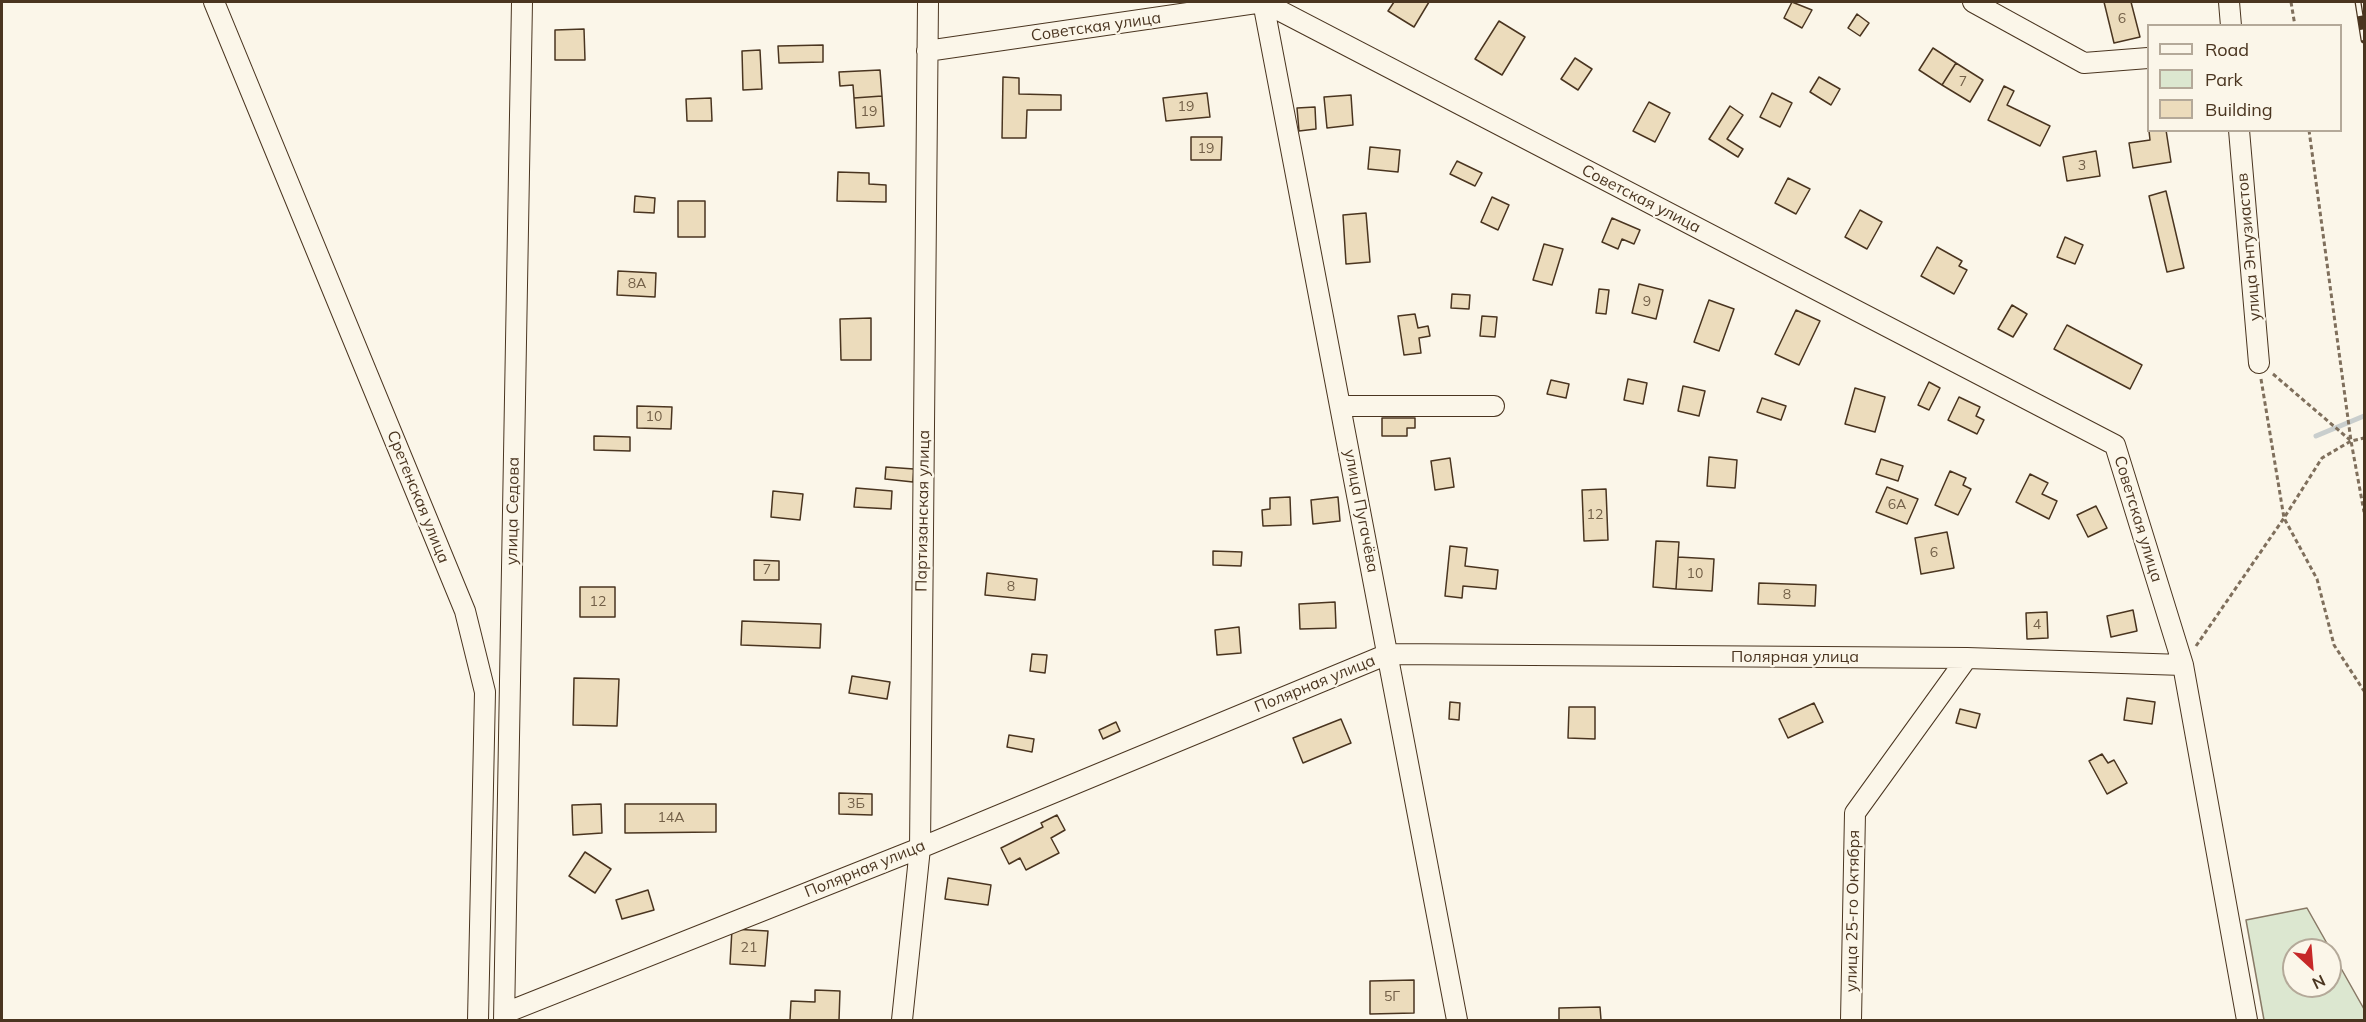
<!DOCTYPE html>
<html>
<head>
<meta charset="utf-8">
<style>
  body { margin:0 }
  #map { position:relative; width:2366px; height:1022px; overflow:hidden; background:#fbf6e9; font-family:Mulish,sans-serif }
  canvas { display:block }
  .frame { position:absolute; inset:0; border:3px solid #4a3520; pointer-events:none }
  .legend { position:absolute; left:2147px; top:24px; width:195px; height:108px; box-sizing:border-box; background:#fbf6e9; border:2px solid #b4a999; margin:0; padding:8px 10px; list-style:none; font-size:18px; color:#4a3520 }
  .legend li { display:flex; align-items:center; gap:12px; height:30px }
  .legend b { width:30px; border:2px solid #b4a999 }
  .north { position:absolute; left:2282px; top:938px; width:60px; height:60px; box-sizing:border-box; background:#fbf6e9; border:2px solid #b4a999; border-radius:50%; rotate:154deg; font-size:16px; font-weight:700; line-height:24px; text-align:center; color:#4a3520 }
  .north::after { content:''; display:block; margin:auto; width:21px; height:27px; background:#c62828; clip-path:polygon(50% 0,100% 100%,50% 72%,0 100%) }
</style>
</head>
<body>
<div id="map">
<canvas width="2366" height="1022"></canvas>
<div class="frame"></div>
<ul class="legend">
<li><b style="height:8px;background:#fbf6e9"></b>Road</li>
<li><b style="height:16px;background:#dce7d0"></b>Park</li>
<li><b style="height:16px;background:#ecdcbc"></b>Building</li>
</ul>
<div class="north">N</div>
</div>
<script>
const ctx = document.querySelector('canvas').getContext('2d');
ctx.lineJoin = 'round';
function paint(path, color) {
  ctx.fillStyle = color;
  ctx.fill(path, 'evenodd');
}
function trace(path, color, width, dash) {
  ctx.strokeStyle = color;
  ctx.lineWidth = width;
  ctx.lineCap = dash ? 'butt' : 'round';
  ctx.setLineDash(dash || []);
  ctx.stroke(path);
}
function label(font, color, halo, rows, align = 'center') {
  ctx.font = font + ' Mulish,sans-serif';
  ctx.lineWidth = 4.5;
  ctx.setLineDash([]);
  ctx.textBaseline = 'middle';
  ctx.strokeStyle = halo;
  ctx.fillStyle = color;
  for (const [text, x, y, turn = 0] of rows) {
    ctx.save();
    ctx.translate(x, y);
    ctx.rotate((+turn || 0) * Math.PI / 180);
    ctx.textAlign = isNaN(turn) ? turn : align;
    if (halo) ctx.strokeText(text, 0, 0);
    ctx.fillText(text, 0, 0);
    ctx.restore();
  }
}
const green = new Path2D(`
  M2307,908L2364,1009V1020H2264L2246,920ZM2294,950H2330V986H2294Z`);
paint(green, '#dce7d0');
trace(green, '#887966', 1.5);
trace(new Path2D(`
  M2316,436L2364,416`), '#c9cecd', 5);
const building = new Path2D(`
  M1394,2H1429L1414,27L1388,11Z
  M1792,2L1812,10L1802,28L1784,18Z
  M2104,2H2131L2140,37L2114,43Z
  M1857,14L1869,23L1860,36L1848,28Z
  M1499,21L1525,37L1502,75L1475,59Z
  M584,29L585,60H555V30Z
  M823,45V62L779,63L778,46Z
  M1933,48L1956,63L1942,85L1919,70Z
  M760,50L762,89L743,90L742,51Z
  M1575,58L1592,69L1578,90L1561,79Z
  M1956,63L1983,80L1970,102L1942,85Z
  M880,70L882,96L854,98L853,85L840,86L839,72Z
  M1003,77L1019,78V94L1061,95V110H1027L1026,138H1002Z
  M1819,77L1840,89L1831,105L1810,92Z
  M2004,86L2014,91L2007,105L2050,126L2040,146L1988,120Z
  M1207,93L1210,117L1166,121L1163,98Z
  M1772,93L1792,103L1780,127L1760,117Z
  M1351,95L1353,125L1327,128L1324,97Z
  M882,96L884,126L856,128L854,98Z
  M711,98L712,121H687L686,99Z
  M1649,102L1670,113L1655,142L1633,131Z
  M1730,106L1743,115L1727,139L1743,149L1738,157L1709,139Z
  M1315,107L1316,129L1299,131L1297,108Z
  M2166,130L2171,162L2133,168L2129,143L2150,140L2149,131Z
  M1191,137H1222L1221,160H1191Z
  M1370,147L1400,150L1398,172L1368,169Z
  M2096,151L2100,176L2067,181L2063,157Z
  M1457,161L1482,173L1475,186L1450,174Z
  M838,172L869,173V184L886,185V202L837,201Z
  M1788,178L1810,189L1796,214L1775,203Z
  M2166,191L2184,268L2167,272L2149,196Z
  M635,196L655,198L654,213L634,212Z
  M1492,197L1509,205L1498,230L1481,222Z
  M678,201H705V237H678Z
  M1860,210L1882,222L1867,249L1845,237Z
  M1366,213L1370,262L1346,264L1343,215Z
  M1612,218L1640,230L1634,244L1622,239L1618,249L1602,242Z
  M2065,237L2083,245L2075,264L2057,257Z
  M1544,244L1563,249L1552,285L1533,280Z
  M1937,247L1962,261L1959,266L1967,270L1954,294L1921,276Z
  M618,271L656,273L655,297L617,295Z
  M1639,284L1663,290L1656,319L1632,313Z
  M1599,289L1609,290L1606,314L1596,313Z
  M1452,294L1470,295L1469,309L1451,308Z
  M1709,300L1734,309L1719,351L1694,342Z
  M2012,305L2027,314L2013,337L1998,329Z
  M1796,310L1820,321L1799,365L1775,354Z
  M1415,314L1418,328L1428,326L1430,336L1419,338L1421,353L1404,355L1398,316Z
  M1482,316L1497,317L1495,337L1480,336Z
  M871,318V360H841L840,319Z
  M2067,325L2142,365L2130,389L2054,349Z
  M1628,379L1647,383L1643,404L1624,400Z
  M1551,380L1569,384L1566,398L1547,394Z
  M1929,382L1940,388L1929,410L1918,405Z
  M1683,386L1705,391L1699,416L1678,411Z
  M1855,388L1885,397L1875,432L1845,424Z
  M1959,397L1980,407L1976,416L1984,420L1977,434L1948,420Z
  M1762,398L1786,406L1781,420L1757,412Z
  M637,406L672,407L671,429L637,428Z
  M1382,418H1415V428H1407V436H1382Z
  M594,436L630,437V451L594,450Z
  M1709,457L1737,460L1735,488L1707,486Z
  M1450,458L1454,487L1435,490L1431,461Z
  M1881,459L1903,466L1898,481L1876,474Z
  M886,467L914,469L913,482L885,479Z
  M1950,471L1966,478L1963,485L1971,489L1958,515L1935,505Z
  M2030,474L2048,483L2042,494L2057,501L2049,519L2016,502Z
  M1887,487L1918,499L1907,524L1876,512Z
  M856,488L892,491L891,509L854,507Z
  M1606,489L1608,540L1584,541L1582,490Z
  M773,491L803,494L800,520L771,517Z
  M1290,497L1291,525L1263,526L1262,510L1270,509V498Z
  M1338,497L1340,521L1313,524L1311,500Z
  M2096,506L2107,528L2088,537L2077,515Z
  M1947,532L1954,568L1921,574L1915,538Z
  M1656,541L1679,542L1676,589L1653,587Z
  M1450,546L1467,548L1465,566L1498,570L1496,589L1463,586L1462,598L1445,596Z
  M1213,551L1242,552L1241,566L1213,565Z
  M1678,557L1714,559L1712,591L1676,589Z
  M754,560L779,561V580H754Z
  M987,573L1037,579L1035,600L985,595Z
  M1759,583L1816,585L1815,606L1758,604Z
  M580,587H615V617H580Z
  M1335,602L1336,628L1300,629L1299,604Z
  M2133,610L2137,631L2111,637L2107,616Z
  M2047,612L2048,638L2027,639L2026,613Z
  M742,621L821,624L820,648L741,645Z
  M1239,627L1241,653L1217,655L1215,630Z
  M1032,654L1047,655L1045,673L1030,671Z
  M852,676L890,682L887,699L849,693Z
  M574,678L619,679L617,726L573,725Z
  M2127,698L2155,702L2152,724L2124,720Z
  M1450,702L1460,703L1459,720L1449,719Z
  M1814,703L1823,722L1788,738L1779,719Z
  M1569,707H1595V739L1568,738Z
  M1960,709L1980,714L1976,728L1956,723Z
  M1341,719L1351,743L1303,763L1293,738Z
  M1116,722L1120,731L1103,739L1099,730Z
  M1009,735L1034,739L1032,752L1007,747Z
  M2102,754L2108,763L2114,760L2127,783L2107,794L2089,761Z
  M839,793L872,794V815L839,814Z
  M601,804L602,833L573,835L572,805Z
  M625,804H716V832L625,833Z
  M1057,815L1065,830L1051,838L1059,853L1026,870L1020,858L1009,864L1001,848L1043,827L1041,823Z
  M585,852L611,869L595,893L569,876Z
  M948,878L991,885L988,905L945,899Z
  M648,890L654,910L622,919L616,900Z
  M732,929L768,931L765,966L730,964Z
  M1414,980V1013L1370,1014V981Z
  M815,990L840,991L839,1020H790L791,1001L815,1002Z
  M1600,1007L1601,1020H1559V1008Z`);
paint(building, '#ecdcbc');
trace(building, '#4a3520', 1.5);
const minor = new Path2D(`
  M214,2L465,611L485,692L478,1020
  M1263,2L1457,1020
  M1973,2L2084,63L2148,58
  M2229,2L2231,26
  M927,51L1263,2L2115,445L2183,665L2247,1020
  M2239,130L2259,363
  M1341,406H1494
  M505,1013L920,848L1388,654L1967,658L2183,665
  M504,1020L522,2
  M902,1020L920,848L928,2
  M1851,1020L1855,813L1967,658`);
trace(minor, '#4a3520', 22);
trace(new Path2D(`
  M2291,2L2295,26
  M2309,130L2351,441L2364,512
  M2273,374L2350,440
  M2261,379L2284,518L2317,579L2334,645L2364,691
  M2196,646L2284,518L2322,458L2351,441L2364,438`), '#7f6f5c', 3, [4.5, 3]);
trace(minor, '#fbf6e9', 20);
const rail = new Path2D(`
  M2358,2L2364,40`);
trace(rail, '#4a3520', 7);
trace(rail, '#fbf6e9', 4.5, [14]);
label('14px', '#725f47', null, [
  ["6",2122,19],
  ["7",1963,82],
  ["19",1186,107],
  ["19",869,112],
  ["19",1206,149],
  ["3",2082,166],
  ["8А",637,284],
  ["9",1647,302],
  ["10",654,417],
  ["6А",1897,505],
  ["12",1595,515],
  ["6",1934,553],
  ["7",767,570],
  ["10",1695,574],
  ["8",1011,587],
  ["8",1787,595],
  ["12",598,602],
  ["4",2037,625],
  ["3Б",856,804],
  ["14А",671,818],
  ["21",749,948],
  ["5Г",1392,997]
]);
label('16px', '#4a3520', '#fbf6e9', [
  ["Советская улица",1096,27,-8],
  ["Советская улица",1641,199,27],
  ["улица Энтузиастов",2249,247,-95],
  ["Сретенская улица",418,497,68],
  ["улица Седова",513,511,-89],
  ["Партизанская улица",923,511,-89],
  ["улица Пугачёва",1361,511,79],
  ["Советская улица",2138,519,73],
  ["Полярная улица",1795,657],
  ["Полярная улица",1315,684,-22],
  ["Полярная улица",865,869,-22],
  ["улица 25-го Октября",1853,911,-89]
]);
</script>
</body>
</html>
